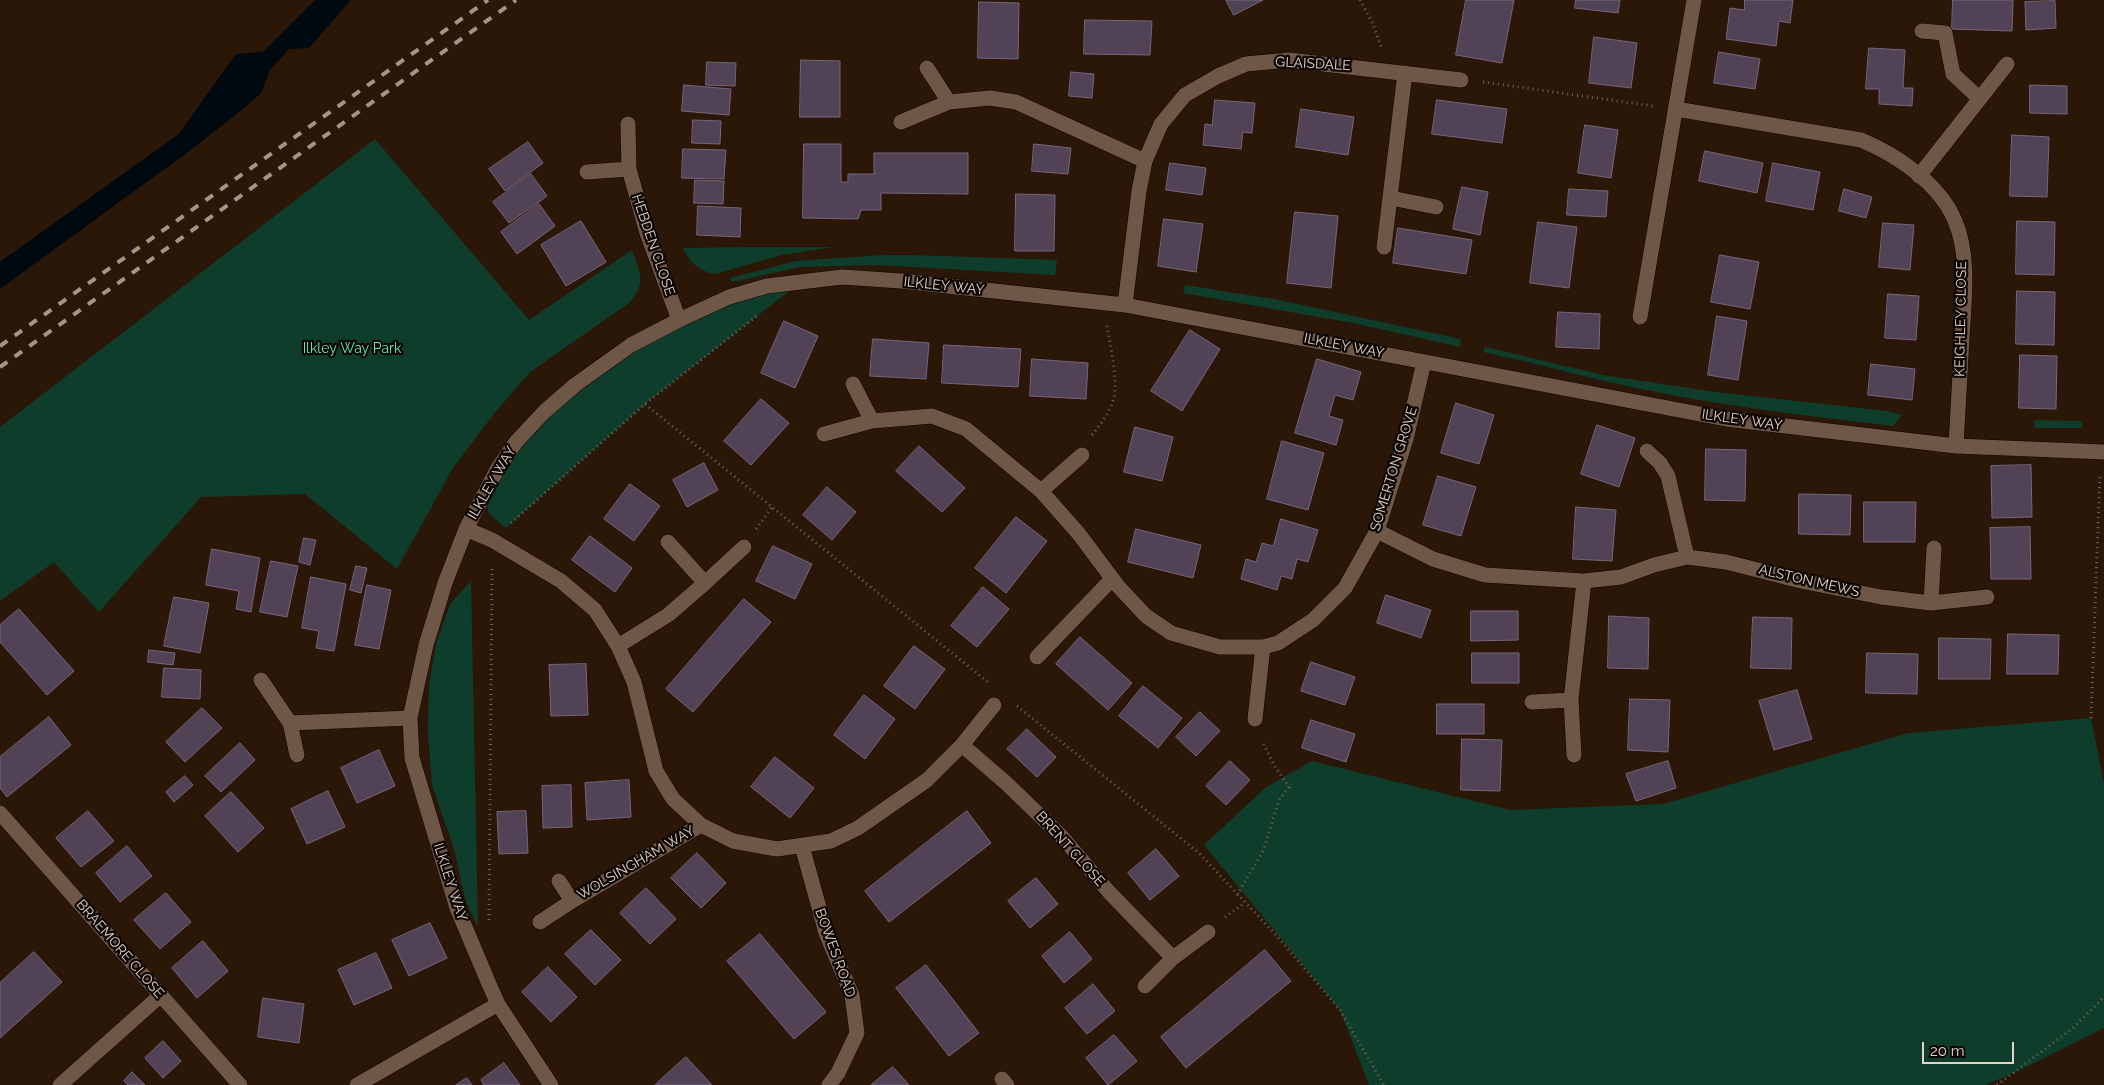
<!DOCTYPE html>
<html>
<head>
<meta charset="utf-8">
<style>
  body { margin:0 }
  #map { position:relative; width:2104px; height:1085px; overflow:hidden; background:#2a1708; font-family:Raleway,sans-serif }
  canvas { display:block }
  .scale { position:absolute; left:1922px; top:1042px; width:92px; height:22px; box-sizing:border-box; border:2px solid #e2d4cb; border-top:0; padding-left:6px; font-size:15px; line-height:18px; white-space:nowrap; color:#e2d4cb; -webkit-text-stroke:4px #0c0502; paint-order:stroke }
</style>
</head>
<body>
<div id="map">
<canvas width="2104" height="1085"></canvas>
<div class="scale">20 m</div>
</div>
<script>
const ctx = document.querySelector('canvas').getContext('2d');
ctx.lineJoin = 'round';
function paint(path, color) {
  ctx.fillStyle = color;
  ctx.fill(path, 'evenodd');
}
function trace(path, color, width, dash) {
  ctx.strokeStyle = color;
  ctx.lineWidth = width;
  ctx.lineCap = dash ? 'butt' : 'round';
  ctx.setLineDash(dash || []);
  ctx.stroke(path);
}
function label(font, color, halo, rows, align = 'center') {
  ctx.font = font + ' Raleway,sans-serif';
  ctx.lineWidth = 4.5;
  ctx.setLineDash([]);
  ctx.textBaseline = 'middle';
  ctx.strokeStyle = halo;
  ctx.fillStyle = color;
  for (const [text, x, y, turn = 0] of rows) {
    ctx.save();
    ctx.translate(x, y);
    ctx.rotate((+turn || 0) * Math.PI / 180);
    ctx.textAlign = isNaN(turn) ? turn : align;
    if (halo) ctx.strokeText(text, 0, 0);
    ctx.fillText(text, 0, 0);
    ctx.restore();
  }
}
paint(new Path2D(`
  M375,139L529,320L632,250C640,273 647,283 629,303L530,372L493,415L453,468L397,569L305,494L201,497L99,612L54,562L0,601V427Z
  M745,247H833L782,255L715,274C699,271 690,263 683,248Z
  M884,255H912L1057,260L1055,275L878,265L800,267L732,282L730,278L796,261Z
  M802,281L645,404L506,528L489,514L484,493L544,412L679,320Z
  M1185,285L1279,300L1461,339L1460,347L1358,324L1183,293Z
  M1485,347L1603,375L1715,392L1887,411L1902,415L1893,426C1814,417 1734,407 1656,392C1598,381 1541,364 1483,352Z
  M2034,420L2082,421V428H2034Z
  M471,581L478,927L466,902L454,849L432,785L428,734L429,686L436,644L450,604Z
  M2091,718L2104,784V1028L2014,1073L1985,1085H1369L1340,1010L1204,845L1265,788L1312,761L1510,810L1663,804L1908,733Z`), '#0f3d2b');
paint(new Path2D(`
  M315,0H351L309,48L289,49L270,70L261,93L239,112L188,152L0,289V262L179,134L236,54L263,52Z`), '#010910');
const building = new Path2D(`
  M1226,0H1263L1234,15Z
  M1466,0H1514L1502,63L1456,55Z
  M1576,0H1620L1618,13L1575,8Z
  M1745,0H1793L1790,23L1779,21L1776,46L1726,39L1730,8L1744,10Z
  M1953,0H2013L2012,31L1952,29Z
  M2055,1L2056,28L2026,30L2025,2Z
  M979,2L1019,3L1018,59L978,58Z
  M1085,20L1152,21L1150,55L1084,54Z
  M1594,37L1637,43L1631,88L1589,83Z
  M1869,48L1905,50L1903,88H1913L1912,106L1879,104V89H1866Z
  M1719,52L1760,59L1755,89L1714,83Z
  M801,60L840,61V117H800Z
  M707,62L736,63L735,86L706,85Z
  M1071,72L1094,74L1092,98L1069,96Z
  M684,85L731,89L729,115L682,111Z
  M2030,85L2067,86V114L2030,113Z
  M1215,100L1255,103L1252,133L1243,132L1241,149L1203,145L1205,124L1212,125Z
  M1437,100L1507,109L1502,143L1432,134Z
  M1301,109L1354,117L1348,155L1296,147Z
  M693,120L721,121L720,144L692,143Z
  M1585,125L1618,130L1611,178L1578,173Z
  M2012,135L2049,137L2047,197L2010,196Z
  M528,142L543,163L505,191L489,169Z
  M804,144H841V182H848V174H874V153H968V194L881,193V210H861L858,219L803,218Z
  M1034,144L1071,148L1068,174L1032,171Z
  M683,149L726,150L724,179L682,178Z
  M1705,151L1763,163L1757,193L1699,181Z
  M1170,163L1206,168L1202,195L1166,190Z
  M1773,163L1820,172L1813,210L1766,201Z
  M531,174L547,196L509,223L493,202Z
  M695,180L724,181L723,204L694,203Z
  M1462,187L1488,192L1480,235L1453,229Z
  M1569,189L1608,191L1606,217L1567,215Z
  M1844,189L1872,197L1866,218L1839,211Z
  M1016,194L1055,195L1054,251H1015Z
  M539,204L555,226L517,254L501,232Z
  M698,206L741,208L740,237L697,235Z
  M1295,212L1338,216L1331,288L1287,283Z
  M1164,219L1203,224L1196,272L1158,266Z
  M581,221L606,262L566,286L541,245Z
  M2017,221L2055,222L2054,275L2016,274Z
  M1538,222L1577,227L1569,288L1530,283Z
  M1883,223L1914,225L1910,270L1879,267Z
  M1398,228L1472,240L1466,274L1393,263Z
  M1720,255L1759,262L1750,309L1711,302Z
  M2017,291L2055,292L2054,345L2016,344Z
  M1888,294L1919,296L1916,340L1885,338Z
  M1558,312L1600,314L1599,349L1556,347Z
  M1717,316L1747,321L1738,380L1708,375Z
  M784,321L818,336L795,388L761,373Z
  M1190,330L1220,349L1182,411L1151,391Z
  M873,339L929,343L926,379L870,376Z
  M944,345L1021,349L1018,387L942,383Z
  M2020,355L2057,356L2056,409L2019,408Z
  M1032,359L1088,363L1086,399L1030,396Z
  M1317,359L1361,372L1353,400L1335,395L1329,416L1343,420L1336,445L1295,433Z
  M1871,364L1915,369L1912,400L1868,395Z
  M761,399L789,423L751,465L724,441Z
  M1456,403L1494,415L1479,464L1441,453Z
  M1597,425L1635,438L1619,487L1581,474Z
  M1135,427L1173,437L1162,481L1124,472Z
  M1282,441L1324,453L1308,510L1267,499Z
  M919,446L965,488L942,512L896,471Z
  M1706,449L1746,450L1745,501L1705,500Z
  M704,463L718,490L687,507L673,480Z
  M2031,465L2032,517L1992,518L1991,466Z
  M1438,476L1476,487L1461,536L1423,525Z
  M630,484L660,506L634,541L604,519Z
  M827,487L856,512L832,540L803,515Z
  M1799,494L1851,495L1850,535L1799,534Z
  M1864,502H1916L1915,542H1864Z
  M1576,507L1616,510L1612,561L1573,559Z
  M1016,517L1047,541L1006,593L975,568Z
  M1281,519L1318,530L1308,562L1297,559L1292,579L1281,576L1277,590L1241,579L1246,559L1256,562L1262,543L1273,546Z
  M2030,527L2031,579H1991L1990,528Z
  M1136,529L1201,545L1193,578L1128,562Z
  M590,536L632,568L615,592L572,560Z
  M304,538L316,540L310,565L299,562Z
  M773,546L812,564L795,599L756,581Z
  M212,549L260,558L251,612L236,609L239,591L206,585Z
  M271,561L298,566L287,617L260,612Z
  M356,566L367,568L361,593L350,590Z
  M311,577L346,584L334,651L316,648L319,631L302,628Z
  M367,585L391,590L379,649L355,645Z
  M983,587L1009,609L977,647L951,626Z
  M1386,595L1431,610L1421,638L1377,623Z
  M174,597L209,603L200,653L164,646Z
  M744,599L771,622L693,712L666,689Z
  M19,609L74,671L47,695L0,642V625Z
  M1471,611H1518V640L1471,641Z
  M1609,616L1649,618L1648,669L1608,668Z
  M1753,617L1792,618L1791,669L1751,668Z
  M2008,634L2059,635L2058,674H2007Z
  M1080,637L1132,683L1108,710L1056,664Z
  M1939,638L1991,639L1990,679H1939Z
  M914,646L945,669L915,709L884,686Z
  M149,650L175,653L173,665L148,662Z
  M1472,653H1519V683H1472Z
  M1867,653L1918,654L1917,694L1866,693Z
  M1311,662L1355,677L1345,705L1301,691Z
  M586,664L588,715L551,716L549,665Z
  M164,668L201,670L200,699L162,697Z
  M1143,686L1182,718L1158,748L1119,716Z
  M1797,690L1812,739L1774,750L1759,701Z
  M864,695L895,719L865,759L834,735Z
  M1630,699L1670,700L1668,752L1628,750Z
  M1437,704H1484V734H1437Z
  M202,708L222,728L185,762L166,742Z
  M1200,712L1220,731L1196,756L1176,737Z
  M49,717L71,745L7,797L0,788V757Z
  M1311,720L1355,734L1346,762L1302,748Z
  M1027,729L1056,757L1037,777L1007,749Z
  M1462,739L1502,740L1500,791L1461,790Z
  M240,743L255,760L221,792L205,776Z
  M379,750L395,786L357,803L341,768Z
  M775,757L814,788L790,818L751,787Z
  M1230,761L1250,780L1226,805L1206,786Z
  M1668,761L1676,788L1636,801L1626,774Z
  M185,776L193,785L174,802L166,792Z
  M629,780L631,817L587,820L585,783Z
  M571,785L572,827L543,828L542,786Z
  M328,791L345,827L307,844L291,809Z
  M231,792L264,828L238,852L205,816Z
  M88,811L114,841L81,867L56,838Z
  M526,811L528,853L499,854L497,812Z
  M967,811L991,843L889,922L865,891Z
  M127,846L152,876L120,902L96,873Z
  M1156,849L1179,876L1150,900L1128,873Z
  M697,853L726,883L701,908L671,878Z
  M1036,878L1058,904L1030,928L1008,901Z
  M646,888L676,919L650,944L620,913Z
  M166,893L191,922L160,949L134,920Z
  M430,923L447,958L409,976L392,940Z
  M591,930L621,960L595,985L565,954Z
  M1070,932L1092,959L1064,983L1042,956Z
  M760,934L826,1012L794,1039L727,961Z
  M203,941L228,971L197,998L172,968Z
  M1265,950L1291,981L1186,1068L1161,1037Z
  M34,952L62,982L0,1038V983Z
  M376,953L392,988L354,1005L338,970Z
  M926,965L979,1033L949,1056L896,988Z
  M548,967L577,997L551,1022L522,992Z
  M1093,984L1115,1011L1087,1034L1065,1008Z
  M263,998L304,1004L299,1043L258,1037Z
  M1114,1035L1137,1061L1108,1085L1086,1058Z
  M163,1041L181,1061L163,1078L145,1058Z
  M686,1057L712,1085H655Z
  M504,1063L520,1085H484L481,1080Z
  M893,1067L909,1085H871Z
  M132,1072L145,1085H128L124,1081Z
  M467,1078L472,1085H456Z`);
paint(building, '#524256');
trace(building, '#77667c', 1);
const minor = new Path2D(`
  M1922,31L1945,33L1953,74L1980,99
  M927,68L949,102
  M1676,109L1861,140C1897,155 1940,184 1955,221C1970,255 1964,302 1962,338C1960,374 1958,410 1956,446
  M901,122L949,102L990,98L1016,102L1145,161
  M628,124L629,169L647,233L679,320
  M587,172L629,169
  M1919,176L2007,64
  M1391,198L1436,207
  M1384,247L1405,73
  M1125,305L1139,191L1145,161L1161,124L1185,95L1218,76L1246,64L1289,60L1461,80
  M1640,317L1694,0
  M853,384L872,421
  M824,434L872,421L932,416L966,429L1041,491L1079,534L1117,585L1146,616L1171,633L1220,647H1263L1278,643L1313,620L1345,588L1377,531L1406,439L1424,362
  M1647,451L1660,463L1668,476L1687,557
  M1041,491L1082,455
  M466,529L492,540L561,581L595,610L618,646L634,682L656,771L673,799L701,825L733,841L777,849L831,841L858,828L927,780L962,745L994,705
  M1377,531L1433,559L1485,575L1584,581L1621,577L1654,565L1687,557L1726,562L1801,581L1881,597L1931,603L1987,597
  M668,542L705,583
  M1931,603L1934,548
  M618,646L668,615L705,583L744,547
  M1037,657L1112,579
  M261,680L290,723L297,755
  M1532,702L1571,700
  M1255,719L1263,647
  M290,723L410,718
  M962,745L1006,783L1063,838L1109,892L1173,958
  M1574,755L1571,700L1584,581
  M0,813L240,1085
  M802,846L826,933L852,995L857,1033L838,1073L829,1085
  M559,881L572,901
  M540,922L572,901L701,825
  M1145,986L1173,958L1208,932
  M1002,1079L1007,1085
  M60,1085L161,995
  M357,1085L498,1004
  M551,1085L498,1004L489,984L457,908L412,758L410,718L426,645L445,583L466,529L498,468L516,442L544,412L575,385L631,345L679,320L729,297L767,286L842,277L901,281L1125,305L1726,419L1956,446L2104,452`);
trace(minor, '#110300', 16);
trace(new Path2D(`
  M1360,0L1373,24L1381,47
  M1483,82L1653,106
  M645,404L989,683
  M1092,435C1101,423 1111,412 1114,397C1118,380 1110,344 1107,325
  M511,523L645,404L758,315
  M756,529L772,507
  M1017,706L1199,853L1276,935L1340,1010L1384,1085
  M2091,718L2100,474
  M1237,895L1263,851L1279,800L1289,787L1274,765L1262,741
  M1225,917L1245,903
  M489,920L492,566
  M1997,1085L2073,1028L2104,997`), '#756457', 3, [1, 4]);
trace(minor, '#6e5747', 15);
trace(new Path2D(`
  M0,346L488,0
  M0,367L516,0`), '#a4958a', 4, [9, 9]);
label('14px', '#e2d4cb', '#0c0502', [
  ["GLAISDALE",1313,64,3],
  ["HEBDEN CLOSE",653,245,71],
  ["ILKLEY WAY",944,286,6],
  ["KEIGHLEY CLOSE",1961,319,-89],
  ["ILKLEY WAY",1344,346,11],
  ["ILKLEY WAY",1742,420,8],
  ["SOMERTON GROVE",1394,469,-73],
  ["ILKLEY WAY",492,483,-60],
  ["ALSTON MEWS",1809,581,13],
  ["BRENT CLOSE",1070,849,48],
  ["WOLSINGHAM WAY",636,863,-30],
  ["ILKLEY WAY",450,882,72],
  ["BRAEMORE CLOSE",120,949,49],
  ["BOWES ROAD",835,953,70]
]);
label('14px', '#5ceeb4', '#0c0502', [
  ["Ilkley Way Park",352,349]
]);
</script>
</body>
</html>
